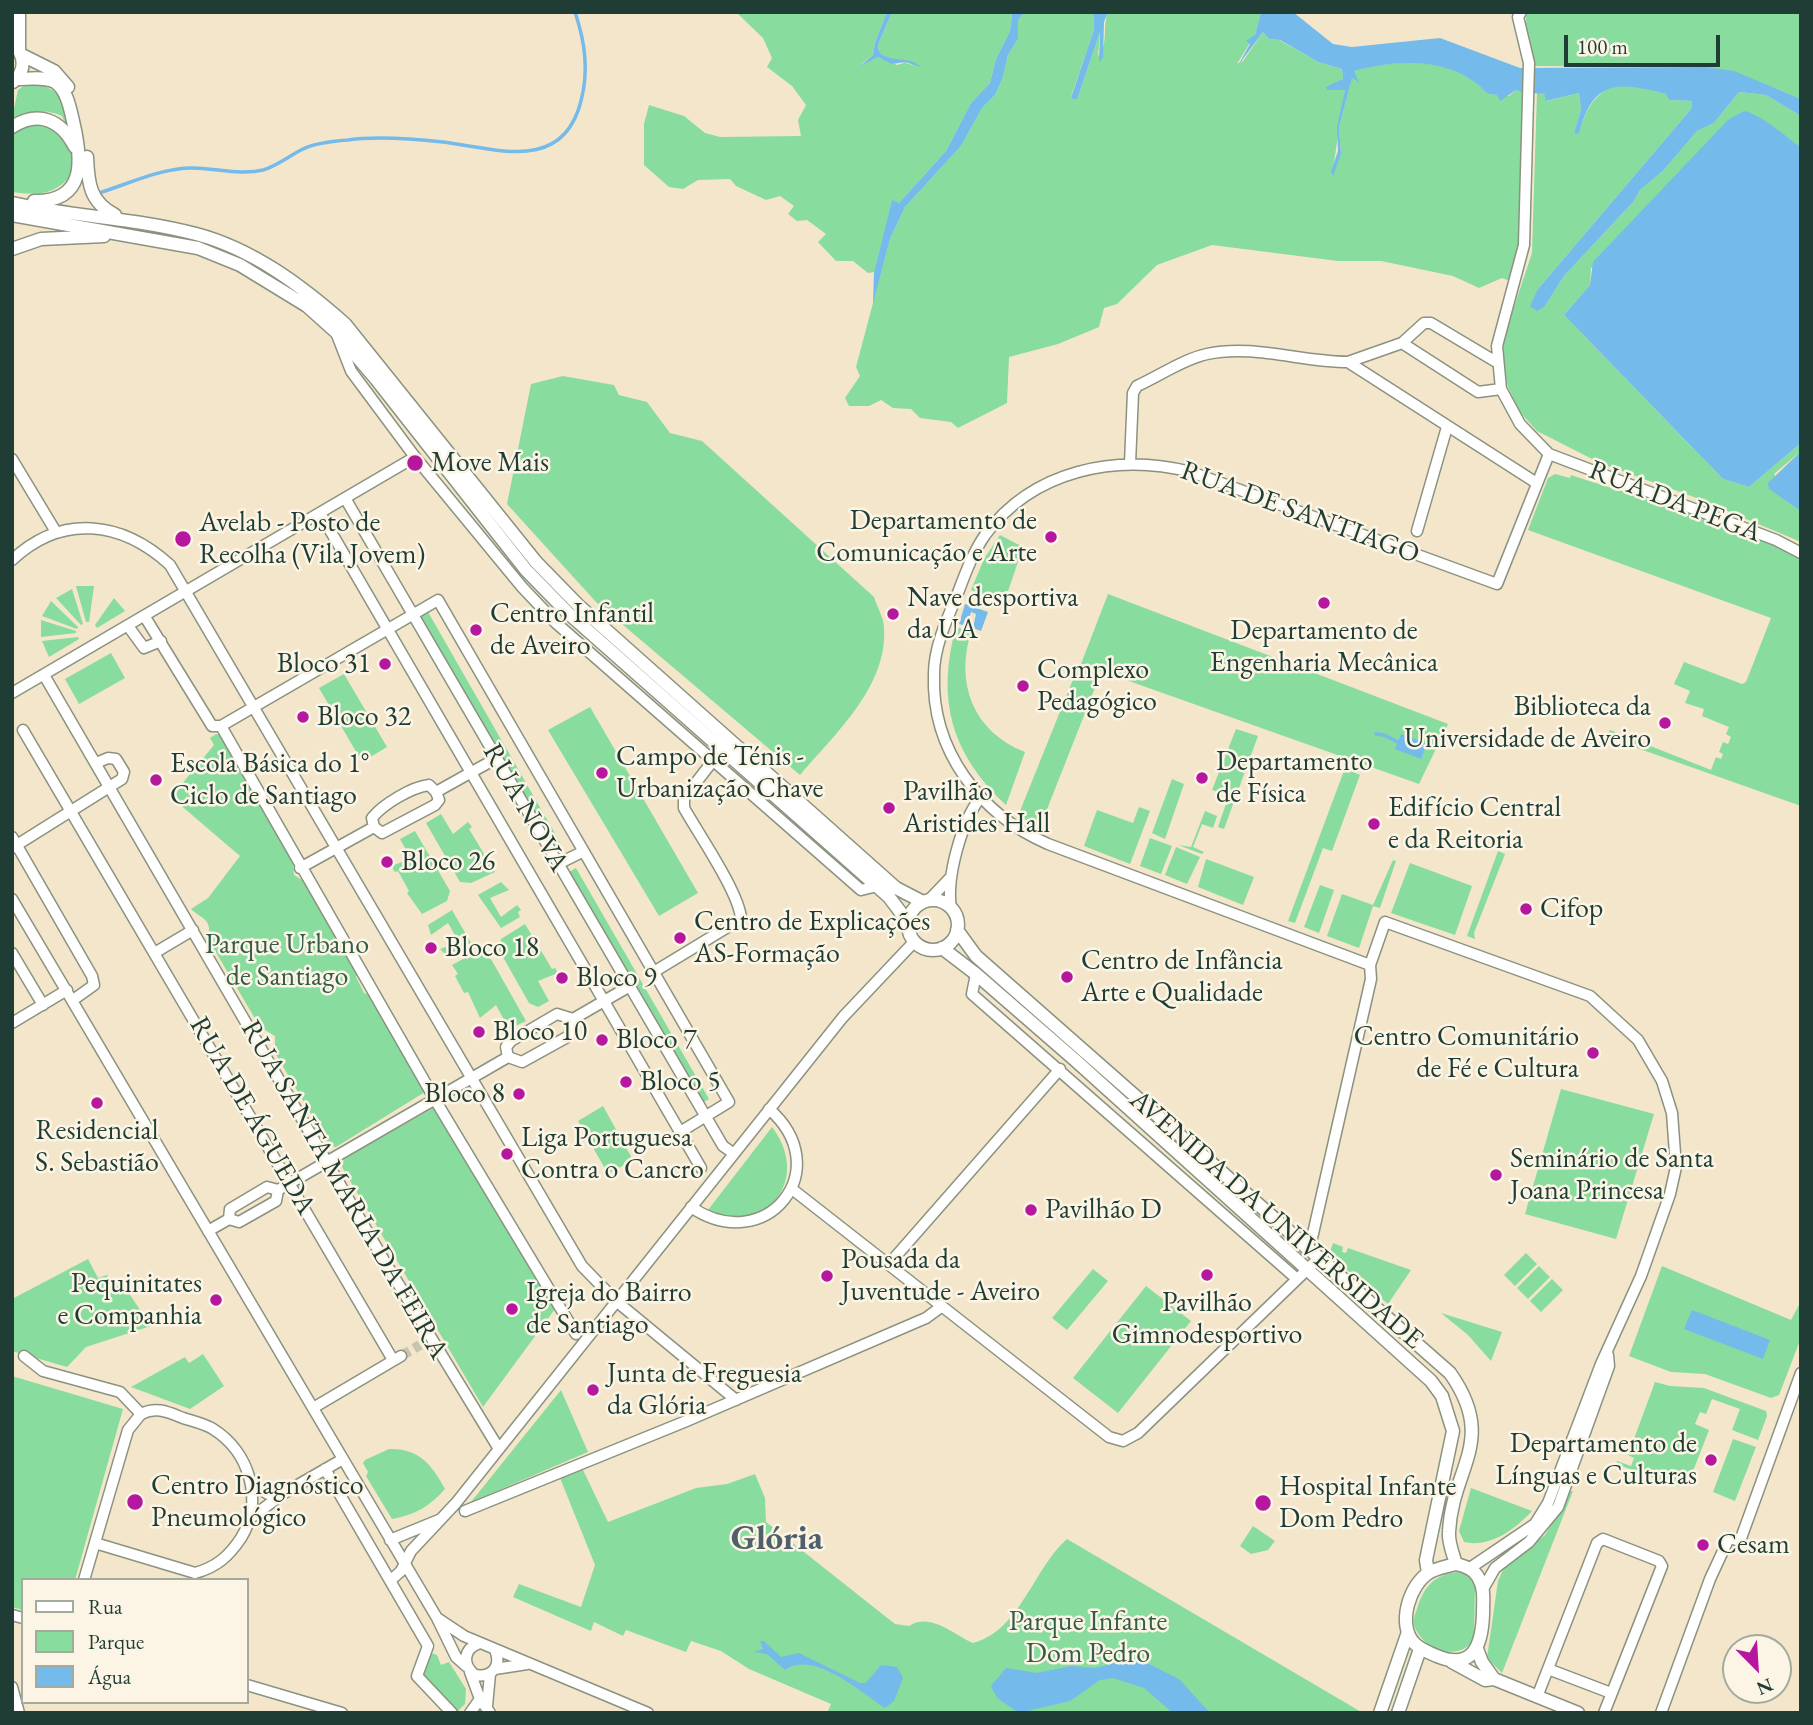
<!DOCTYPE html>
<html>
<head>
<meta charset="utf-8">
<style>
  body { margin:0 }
  #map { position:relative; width:1813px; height:1725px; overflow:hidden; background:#f4e6cb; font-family:"EB Garamond",serif }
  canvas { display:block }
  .frame { position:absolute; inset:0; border:14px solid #1f3d34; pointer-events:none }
  .legend { position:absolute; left:21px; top:1578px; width:228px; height:126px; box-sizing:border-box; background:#fcf5e5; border:2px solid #a4ab9e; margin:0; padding:9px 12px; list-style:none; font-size:21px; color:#1f3d34 }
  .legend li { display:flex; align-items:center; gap:14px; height:35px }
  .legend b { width:35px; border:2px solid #a4ab9e }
  .north { position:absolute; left:1722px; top:1634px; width:70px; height:70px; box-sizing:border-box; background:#fcf5e5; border:2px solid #a4ab9e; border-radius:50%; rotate:156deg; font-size:19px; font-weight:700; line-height:28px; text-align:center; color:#1f3d34 }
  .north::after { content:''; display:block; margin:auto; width:24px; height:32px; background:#b5179e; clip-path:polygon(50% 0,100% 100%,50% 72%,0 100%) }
  .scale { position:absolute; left:1564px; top:35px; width:156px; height:32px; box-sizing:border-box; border:4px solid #1f3d34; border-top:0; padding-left:9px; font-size:21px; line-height:24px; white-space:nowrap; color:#1f3d34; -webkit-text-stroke:5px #fcf5e5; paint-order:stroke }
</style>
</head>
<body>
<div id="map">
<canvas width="1813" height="1725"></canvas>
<div class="frame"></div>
<ul class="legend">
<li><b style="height:9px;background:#fff"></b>Rua</li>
<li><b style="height:19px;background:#88dc9e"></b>Parque</li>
<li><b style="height:19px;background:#74baeb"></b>Água</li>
</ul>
<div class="north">N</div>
<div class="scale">100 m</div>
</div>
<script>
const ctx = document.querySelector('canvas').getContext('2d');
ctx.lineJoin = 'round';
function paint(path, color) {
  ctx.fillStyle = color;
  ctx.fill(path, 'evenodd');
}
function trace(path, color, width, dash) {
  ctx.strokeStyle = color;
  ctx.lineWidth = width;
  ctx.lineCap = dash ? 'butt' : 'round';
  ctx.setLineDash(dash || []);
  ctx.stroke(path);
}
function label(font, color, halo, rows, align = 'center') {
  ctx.font = font + ' "EB Garamond",serif';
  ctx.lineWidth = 5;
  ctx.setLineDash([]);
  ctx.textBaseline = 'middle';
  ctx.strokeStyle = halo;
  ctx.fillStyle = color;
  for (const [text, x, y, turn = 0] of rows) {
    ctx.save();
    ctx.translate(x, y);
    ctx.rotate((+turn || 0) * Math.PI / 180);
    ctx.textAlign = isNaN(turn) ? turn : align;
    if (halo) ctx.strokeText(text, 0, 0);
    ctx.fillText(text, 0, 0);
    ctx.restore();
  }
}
paint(new Path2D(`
  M736,12H887L875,42L873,55L860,65L878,57L897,65L907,62L919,68C904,60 892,63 879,52L878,45L892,12H1008L1012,15L1010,31L996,59L990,83L971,103L946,151L899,203L892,201L874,272L868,273L853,261H836L818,242L826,234L807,220L797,221L788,214L794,206L780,196L766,200L736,186L730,179L698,180L683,189L669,187L644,165V124L649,105L684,116L705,133L720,137L801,136L798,120L806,105L792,86L767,67L772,58L763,38Z
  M1025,12H1093L1094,29L1071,97L1077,100L1100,32L1098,56C1109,44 1102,26 1108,12H1261L1255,35L1237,64L1243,61L1263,32L1269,39L1279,40L1318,62L1342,69L1343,79L1327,90L1345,89L1333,169L1341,154L1339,127L1352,77L1357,82L1353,71C1400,59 1452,55 1488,94L1509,96L1516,90L1525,94L1522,242L1513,282L1502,278L1479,288L1453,276L1381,261H1338L1212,245L1157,265L1117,304L1104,308L1099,327L1058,344L1009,357L1007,403L958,428L951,422L920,418L911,409L893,408L881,400L869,406H849L845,398L860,376L856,367L890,239L905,207L961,146L982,108L995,95L1003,77L1008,55L1018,39V20Z
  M1526,12H1801V99L1767,85L1706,67L1533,66L1526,32Z
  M29,82C56,87 65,97 71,124L66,125L62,116C44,108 30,111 12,118L18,90Z
  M1611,86H1634L1667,94L1669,100L1692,101L1691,109L1538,289L1545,306L1564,276L1634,201L1640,190L1663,171L1697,131L1714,123L1739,92L1766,95L1801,116V147L1781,134L1591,268L1590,285L1564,315L1723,479L1749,487L1801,443V451L1774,474L1801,511V542L1694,497L1602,464L1537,431L1519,411L1508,387L1503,364L1504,337L1532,253L1537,92L1544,93L1547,101L1579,93L1581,109L1574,133H1579C1585,112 1592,98 1611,86Z
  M28,124C60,125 78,144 70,177C52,196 37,195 12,192V132Z
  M563,376L614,385L619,395L647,402L670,433L702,441L874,597C877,607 884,618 884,628C888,686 835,734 800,775L596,602L507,504L531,384Z
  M1555,474L1570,478L1571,475C1646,500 1731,521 1801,558V806L1606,737L1610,730L1711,770L1716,757L1721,759L1723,754L1719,752L1723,742L1728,744L1731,737L1726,734L1729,727L1702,716L1704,709L1685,703L1690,691L1674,684L1684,662L1742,684L1746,682L1771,618L1528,530L1548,478Z
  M1000,535L1023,547L1004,603L971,590L984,559Z
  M76,586H94L89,622H86Z
  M72,589L83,624L81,625L56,598Z
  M1108,594L1448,724L1419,784L1081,664Z
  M114,598L125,611L97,628L95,625Z
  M51,601L78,627L77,629L42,616Z
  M428,612L561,844L553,849L420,616Z
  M41,620L76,631V633L41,637Z
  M956,627L971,632C955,683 973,732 1025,752L1006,805C951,754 936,699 956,627Z
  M78,637L79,639L49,657L42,641Z
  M111,653L125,678L79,704L65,679Z
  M1078,667L1100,675L1040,827L1018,816Z
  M344,674L387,747L362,762L319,688Z
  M590,707L698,893L659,916L548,730Z
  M1236,729L1258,736L1224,829L1218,827L1229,795L1212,790Z
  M216,734L222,736L292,856L294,875L305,882L358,971L356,977L364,993L372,996L425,1092L336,1147L330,1146L275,1053V1036L260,1027L208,939C213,918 201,919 191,909L208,898L240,856L171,797L214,745L210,738Z
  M1345,768L1360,775L1332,851L1323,848L1295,923L1288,921Z
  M1172,779L1184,784L1165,839L1152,833Z
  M1139,807L1150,811L1130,864L1084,846L1097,810L1133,823Z
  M1205,811L1217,816L1213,828L1202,824L1193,847L1204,852L1202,854L1178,845L1191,847Z
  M441,814L453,834L468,822L472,827L469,829L495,872L471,883L460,882L426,823Z
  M415,831L450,891L447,901L422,914L407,893L409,891L398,871L395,872L391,866L411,859L400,839Z
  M1150,838L1172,846L1161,874L1140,866Z
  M1176,847L1200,857L1187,884L1165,875Z
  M1498,851L1505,854L1474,933L1475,939L1467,936Z
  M1206,859L1254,877L1243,905L1198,887Z
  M1393,860L1396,861L1380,908L1373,906L1359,948L1327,936L1342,894L1373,905Z
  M1410,863L1472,886L1455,935L1391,913Z
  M576,868L709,1099L702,1103L567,873Z
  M501,882L509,890L490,898L501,917L517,905L521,910L518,912L520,917L501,928L478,895Z
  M1320,885L1334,890L1319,933L1304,927Z
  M452,910L471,943L447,956L440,949L459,942L448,923L431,935L428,925Z
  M525,924L552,969L555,968L558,973L538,981L549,1001L538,1007L529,1003L499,950L501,939Z
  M476,952L491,959L526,1021L509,1029L496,1005L480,1018L468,992L464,993L455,976L458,974L452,965Z
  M1561,1089L1654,1114L1616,1239L1525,1214Z
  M603,1106L633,1160L608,1174L578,1121Z
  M435,1107L555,1309L483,1407L342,1167L344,1159Z
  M772,1127C811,1178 769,1236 708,1210Z
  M1333,1243L1343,1247L1342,1252L1346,1253L1348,1248L1411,1270L1388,1304L1329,1255Z
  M1526,1253L1537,1264L1515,1286L1504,1275Z
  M88,1259L98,1278L107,1275L115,1287L122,1283L151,1326L86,1347L67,1367L12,1351V1299Z
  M1539,1266L1550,1277L1528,1299L1517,1288Z
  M1662,1266L1791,1320L1801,1301V1338L1779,1395L1771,1398L1705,1374L1671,1372L1629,1356Z
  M1093,1269L1108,1281L1067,1330L1052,1318Z
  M1552,1279L1563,1290L1541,1312L1530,1301Z
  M1146,1286L1191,1321L1118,1413L1073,1378Z
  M1441,1313L1502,1332L1491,1361L1468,1335Z
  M203,1354L224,1386L190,1409L131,1387L185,1357L189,1363Z
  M12,1376L123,1409L75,1580H23V1610L12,1607Z
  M1655,1382L1670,1386L1704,1388L1766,1411L1767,1416L1758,1440L1732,1430L1740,1409L1712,1399L1706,1414L1700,1412L1695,1424L1709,1430L1688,1484L1682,1482L1680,1487L1616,1464L1617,1461L1631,1466L1634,1458L1628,1455Z
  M561,1390L588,1452L471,1502Z
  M1733,1439L1756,1447L1735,1501L1713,1492Z
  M389,1449C419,1448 432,1465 445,1489C430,1506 415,1515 392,1519L366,1476L368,1472L363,1463L365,1460Z
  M583,1470L608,1522L696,1488L727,1484L755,1474L765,1498L766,1522L895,1624L909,1626C930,1612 953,1634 973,1643C1020,1631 1033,1569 1067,1539L1363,1713H827L831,1704L749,1669L721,1651L691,1641L686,1652L626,1630L623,1636L594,1622L591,1631L513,1597L519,1584L581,1607L595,1565L560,1478Z
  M1471,1488L1532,1511C1515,1529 1491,1548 1464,1542L1459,1531Z
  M1571,1491H1573L1502,1673L1487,1658L1498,1581L1503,1570L1510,1561L1545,1535Z
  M1253,1526L1275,1541L1268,1550L1251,1554L1240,1546Z
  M1458,1572L1470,1576L1475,1586L1474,1639C1461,1661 1427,1652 1416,1630C1412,1623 1414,1616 1417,1609C1423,1588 1434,1574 1458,1572Z
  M431,1653L437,1655L441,1665L449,1662L466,1689L465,1704L456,1713L423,1675Z`), '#88dc9e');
paint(new Path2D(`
  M887,12H892L878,45L879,52C892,64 909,55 921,67L905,62L892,64L878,57L860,66L873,55L875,42Z
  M1008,12H1025L1018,20V39L1008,55L1003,77L995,95L982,108L961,146L905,207L890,239L873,304L874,272L892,200L899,203L946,151L971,103L990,83L996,59L1010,31L1012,15Z
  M1093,12H1108L1104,22L1103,58L1099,62L1100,32L1077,100L1071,98L1094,29Z
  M1261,12H1293L1333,44L1352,47L1440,38L1520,68L1706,67L1734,71L1801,99V116L1766,95L1739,92L1714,123L1697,131L1663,171L1640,190L1634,201L1564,276L1545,306L1537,311L1530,306L1538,289L1691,109L1692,101L1669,100L1666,94C1619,82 1593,78 1579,134L1574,133L1581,109L1579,93L1546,101L1544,93L1525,94L1516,90L1500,101L1497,95L1488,94C1452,56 1400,59 1354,71L1359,83L1352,78L1339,127L1341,154L1333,176L1331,172L1338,151L1337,127L1345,90H1327L1326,87L1343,79L1342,69L1318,62L1280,40L1269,39L1263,32L1237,67L1250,44L1246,41L1255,35Z
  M1744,111C1764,116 1784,136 1801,147V443L1749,487L1723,479L1564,315L1590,285L1593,262L1728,120Z
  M1801,451V511L1769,489L1768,483Z
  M965,604L988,612L981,631L973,628L976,614L971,612L967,626L959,624Z
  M1401,734L1427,744L1421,759L1395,749Z
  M1692,1310L1770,1340L1763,1359L1684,1329Z
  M760,1641H764L781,1657L799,1653L860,1683H866L881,1665L897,1667L903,1678L894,1701L885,1708C862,1693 813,1649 785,1670L767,1654L754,1652L763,1649Z
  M1145,1662L1179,1679L1210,1713H1173L1144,1688L1113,1678L1100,1680L1070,1701L1019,1713L997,1698L991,1686L1006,1668L1037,1673L1071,1666L1095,1668L1115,1663Z`), '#74baeb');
trace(new Path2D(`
  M102,192C130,183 160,169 189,168C212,167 240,176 263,170C277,166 289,156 301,150C314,143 333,141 348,140C376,136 415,139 443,142C497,149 563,173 581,101C589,70 585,42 575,12
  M1376,734L1384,735L1398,742`), '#74baeb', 3.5);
trace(new Path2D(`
  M401,1356L420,1345`), '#c9c4ad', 10, [10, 5]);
const minor = new Path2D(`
  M1521,12L1518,17L1529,63L1524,245L1497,346L1501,389L1520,424L1549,454L1776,540L1801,553
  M337,335L351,371L415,457L522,587L556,623L861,890L877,886
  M1402,343L1478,392L1501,389
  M1348,362L1402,343L1424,323H1431L1498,363
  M12,459L56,532
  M1130,463L1133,393L1137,386C1159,376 1184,359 1207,354C1253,344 1301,362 1348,362L1535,482
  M345,498L706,1117L723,1146L733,1153
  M320,513L701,1168
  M1417,531L1447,427
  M12,560C62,513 122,521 170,565L582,1266L616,1301L736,1400
  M145,617L212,726H221L438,600L729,1102L680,1132
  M128,626L144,648L161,641
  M44,675L385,1262L499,1449
  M12,693L415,457
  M221,726L437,1103L576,1334
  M23,730L393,1360
  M429,785L436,792L439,800L435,805L382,833L374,827L372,818C383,804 412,787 429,785Z
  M436,792L497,758
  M12,837L92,976L94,985L73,1000
  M12,848L122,779L124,772L116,759L108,758L96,763
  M558,864L582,852
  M300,868L374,827
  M12,899L437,1618L456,1657L466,1666
  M928,901L950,878
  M951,908C946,878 961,823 980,798
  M156,952L193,930
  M12,953L43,1005
  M1370,965L1048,844C981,815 931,751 934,674C934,648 946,621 956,598C964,577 972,554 985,535C1033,470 1116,453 1191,472L1497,584L1549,454
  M652,973L741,919C740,894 698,833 684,808V798L712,762
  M976,974L972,994L1297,1279
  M557,1014L573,1019L569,1036L522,1062L508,1057L506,1047L511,1041Z
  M573,1019L630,986
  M12,1023L67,990
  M792,1189L1109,1437L1123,1441L1138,1433L1318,1259
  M691,1207C766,1258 838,1169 769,1109
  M229,1219L230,1209L267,1187L278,1190L508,1057
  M208,1231L229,1219L239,1222L276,1201L278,1190
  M1305,1248L1312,1238L1371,979L1370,965L1385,922L1590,996L1638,1040L1662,1081L1672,1113L1676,1167L1670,1194L1641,1276L1601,1364L1548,1503L1535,1524L1470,1568
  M889,1264L1060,1069
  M24,1356L43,1371L120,1392L141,1414
  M313,1408L401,1356
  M325,1469L428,1646L417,1676L452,1713
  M252,1484L268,1494L284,1493
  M465,1511L684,1422L926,1318L941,1307
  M252,1517L284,1493L343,1459
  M390,1540L439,1520
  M84,1580L128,1430L141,1414C156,1406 168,1412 183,1418C192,1421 205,1424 213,1429C250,1452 264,1501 241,1538C229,1556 217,1567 195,1573L95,1543
  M391,1580L401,1571L411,1551L456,1503L843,1017L914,942
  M1483,1589L1495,1568L1529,1542L1558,1507L1609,1366L1608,1355
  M12,1615L23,1618
  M437,1618L464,1636L648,1713
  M480,1643C464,1648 461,1664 475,1675C492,1678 502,1666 495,1650
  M495,1669L527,1664
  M1548,1669L1611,1693
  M470,1672L480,1699L490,1713
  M247,1685L342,1713
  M12,1687L19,1713
  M1537,1697L1597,1543L1603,1539L1659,1561L1662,1566L1604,1713
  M487,1706L490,1674
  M470,1713L480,1699
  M1661,1713L1710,1579L1729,1538L1740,1541L1801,1373`);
const major = new Path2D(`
  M12,43C26,55 26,71 13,82
  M19,49V12
  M22,55L54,71L68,87
  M17,79C29,79 44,76 55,82C67,90 70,108 73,121C82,159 87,202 34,201
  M12,127C39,110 61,120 75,147
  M87,157C88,184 90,202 115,215
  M12,203C73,217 136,218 196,234C253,249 302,286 345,324L536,562L578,605L896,888L923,902
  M12,215L198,248L240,265L307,306L336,332L376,379L526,570L568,613L889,897L908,922
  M12,249L41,239L104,236
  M908 925a25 25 0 1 1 50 0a25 25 0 1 1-50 0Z
  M957,930L976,956L1450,1373C1498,1441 1452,1467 1449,1532C1448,1542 1453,1554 1456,1564
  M942,948L976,974L1075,1060L1431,1381L1442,1396L1453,1431L1426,1560L1428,1573
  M1456,1564C1465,1566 1474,1569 1478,1577C1485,1588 1483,1601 1483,1614C1482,1645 1473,1671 1437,1656C1428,1652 1421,1650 1414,1643C1397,1625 1409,1584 1430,1572C1438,1568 1447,1566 1456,1564Z
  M1477,1649L1482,1662L1494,1679
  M1452,1662L1485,1680L1494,1679L1578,1713
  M1380,1713L1407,1635
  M1398,1713L1420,1649`);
trace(minor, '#8a9280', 13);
trace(major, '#8a9280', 15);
trace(minor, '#fff', 10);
trace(major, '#fff', 12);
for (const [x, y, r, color] of [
  [415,463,9,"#b5179e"],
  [1051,537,7,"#b5179e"],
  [183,539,9,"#b5179e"],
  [1324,603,7,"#b5179e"],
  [893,614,7,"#b5179e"],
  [476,630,7,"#b5179e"],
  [385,664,7,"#b5179e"],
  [1023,686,7,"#b5179e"],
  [303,717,7,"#b5179e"],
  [1665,723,7,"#b5179e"],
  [602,773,7,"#b5179e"],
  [1202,778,7,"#b5179e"],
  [156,780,7,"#b5179e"],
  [889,808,7,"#b5179e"],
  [1374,824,7,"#b5179e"],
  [387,862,7,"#b5179e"],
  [1526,909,7,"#b5179e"],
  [680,938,7,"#b5179e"],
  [431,948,7,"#b5179e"],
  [1067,977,7,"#b5179e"],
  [562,978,7,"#b5179e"],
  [479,1032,7,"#b5179e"],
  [602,1040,7,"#b5179e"],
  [1593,1053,7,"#b5179e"],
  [626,1082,7,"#b5179e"],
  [519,1094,7,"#b5179e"],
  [97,1103,7,"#b5179e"],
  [507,1154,7,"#b5179e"],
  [1496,1175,7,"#b5179e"],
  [1031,1210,7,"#b5179e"],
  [1207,1275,7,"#b5179e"],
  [827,1276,7,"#b5179e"],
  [216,1300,7,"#b5179e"],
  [512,1309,7,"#b5179e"],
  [593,1390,7,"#b5179e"],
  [1711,1460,7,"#b5179e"],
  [135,1502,9,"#b5179e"],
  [1263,1503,9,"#b5179e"],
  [1703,1545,7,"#b5179e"]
]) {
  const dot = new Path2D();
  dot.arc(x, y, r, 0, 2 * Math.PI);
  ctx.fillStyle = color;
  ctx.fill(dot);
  trace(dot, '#fcf5e5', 2.5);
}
label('28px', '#1f3d34', '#fcf5e5', [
  ["Move Mais",431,463],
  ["Departamento de",1037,521,"right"],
  ["Comunicação e Arte",1037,553,"right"],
  ["Avelab - Posto de",199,523],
  ["Recolha (Vila Jovem)",199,555],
  ["Nave desportiva",907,598],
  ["da UA",907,630],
  ["Centro Infantil",490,614],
  ["de Aveiro",490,646],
  ["Departamento de",1324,631,"center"],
  ["Engenharia Mecânica",1324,663,"center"],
  ["Bloco 31",371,664,"right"],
  ["Complexo",1037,670],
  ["Pedagógico",1037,702],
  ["Biblioteca da",1651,707,"right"],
  ["Universidade de Aveiro",1651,739,"right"],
  ["Bloco 32",317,717],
  ["Campo de Ténis -",616,757],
  ["Urbanização Chave",616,789],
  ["Departamento",1216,762],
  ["de Física",1216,794],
  ["Escola Básica do 1°",170,764],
  ["Ciclo de Santiago",170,796],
  ["Pavilhão",903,792],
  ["Aristides Hall",903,824],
  ["Edifício Central",1388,808],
  ["e da Reitoria",1388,840],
  ["Bloco 26",401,862],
  ["Cifop",1540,909],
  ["Centro de Explicações",694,922],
  ["AS-Formação",694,954],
  ["Bloco 18",445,948],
  ["Centro de Infância",1081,961],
  ["Arte e Qualidade",1081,993],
  ["Bloco 9",576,978],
  ["Bloco 10",493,1032],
  ["Centro Comunitário",1579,1037,"right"],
  ["de Fé e Cultura",1579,1069,"right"],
  ["Bloco 7",616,1040],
  ["Bloco 5",640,1082],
  ["Bloco 8",505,1094,"right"],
  ["Residencial",97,1131,"center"],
  ["S. Sebastião",97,1163,"center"],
  ["Liga Portuguesa",521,1138],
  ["Contra o Cancro",521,1170],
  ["Seminário de Santa",1510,1159],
  ["Joana Princesa",1510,1191],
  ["Pavilhão D",1045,1210],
  ["Pousada da",841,1260],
  ["Juventude - Aveiro",841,1292],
  ["Pequinitates",202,1284,"right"],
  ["e Companhia",202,1316,"right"],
  ["Igreja do Bairro",526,1293],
  ["de Santiago",526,1325],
  ["Pavilhão",1207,1303,"center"],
  ["Gimnodesportivo",1207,1335,"center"],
  ["Junta de Freguesia",607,1374],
  ["da Glória",607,1406],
  ["Departamento de",1697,1444,"right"],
  ["Línguas e Culturas",1697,1476,"right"],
  ["Centro Diagnóstico",151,1486],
  ["Pneumológico",151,1518],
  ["Hospital Infante",1279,1487],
  ["Dom Pedro",1279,1519],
  ["Cesam",1717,1545]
], 'left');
label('28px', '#1f3d34', '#fcf5e5', [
  ["RUA DA PEGA",1675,502,21],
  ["RUA DE SANTIAGO",1300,513,20],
  ["RUA NOVA",525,808,60],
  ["RUA DE ÁGUEDA",252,1116,60],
  ["RUA SANTA MARIA DA FEIRA",344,1190,60],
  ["AVENIDA DA UNIVERSIDADE",1276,1220,41]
]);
label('28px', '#345d49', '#fcf5e5', [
  ["Parque Urbano",287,945],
  ["de Santiago",287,977],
  ["Parque Infante",1088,1622],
  ["Dom Pedro",1088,1654]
]);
label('bold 35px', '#4f606b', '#fcf5e5', [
  ["Glória",777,1539]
]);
</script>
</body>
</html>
